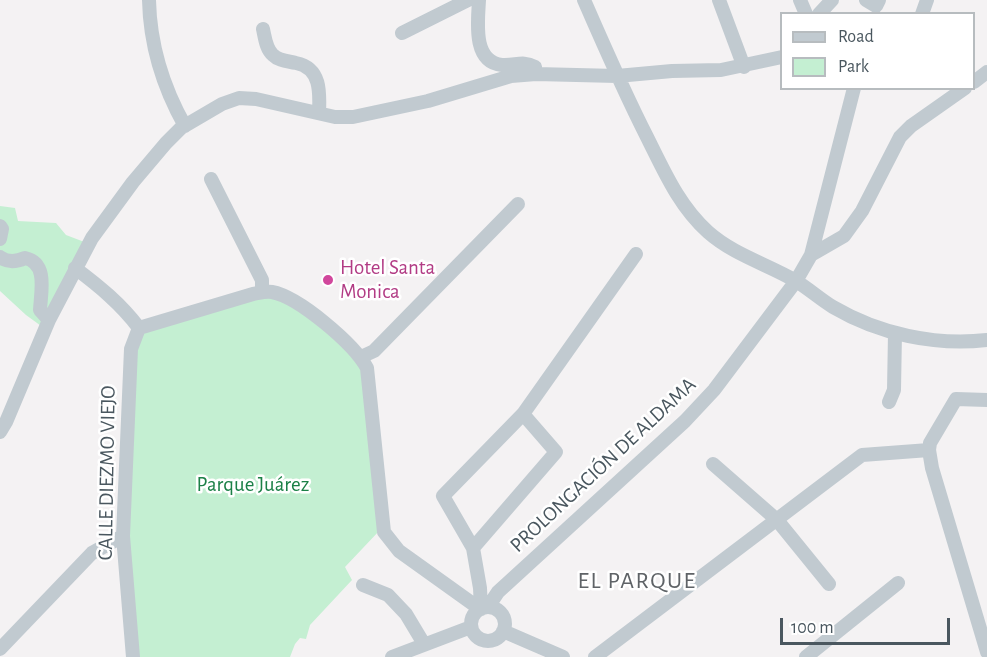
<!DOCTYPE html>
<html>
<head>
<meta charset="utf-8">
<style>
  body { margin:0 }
  #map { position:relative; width:987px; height:657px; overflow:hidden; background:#f4f2f3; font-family:"Alegreya Sans",sans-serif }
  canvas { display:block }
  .legend { position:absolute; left:780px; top:12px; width:195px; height:78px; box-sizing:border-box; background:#fff; border:2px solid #b7bcbf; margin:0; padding:8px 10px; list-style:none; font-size:18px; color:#4a575f }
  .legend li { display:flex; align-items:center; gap:12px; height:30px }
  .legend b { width:30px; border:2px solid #b7bcbf }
  .scale { position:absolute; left:780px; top:618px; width:170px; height:27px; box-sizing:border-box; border:3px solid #4a575f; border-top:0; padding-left:8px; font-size:18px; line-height:21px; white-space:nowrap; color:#4a575f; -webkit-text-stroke:4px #fff; paint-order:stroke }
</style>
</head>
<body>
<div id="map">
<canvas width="987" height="657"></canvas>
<ul class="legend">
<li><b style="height:8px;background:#c1cad0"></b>Road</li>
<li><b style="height:16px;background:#c4efd2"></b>Park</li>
</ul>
<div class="scale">100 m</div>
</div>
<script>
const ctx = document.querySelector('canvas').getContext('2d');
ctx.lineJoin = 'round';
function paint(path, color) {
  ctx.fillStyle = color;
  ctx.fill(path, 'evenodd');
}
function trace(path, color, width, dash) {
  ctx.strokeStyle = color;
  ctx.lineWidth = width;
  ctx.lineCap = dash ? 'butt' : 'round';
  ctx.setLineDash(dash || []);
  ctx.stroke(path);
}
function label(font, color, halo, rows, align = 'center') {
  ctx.font = font + ' "Alegreya Sans",sans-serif';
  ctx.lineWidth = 5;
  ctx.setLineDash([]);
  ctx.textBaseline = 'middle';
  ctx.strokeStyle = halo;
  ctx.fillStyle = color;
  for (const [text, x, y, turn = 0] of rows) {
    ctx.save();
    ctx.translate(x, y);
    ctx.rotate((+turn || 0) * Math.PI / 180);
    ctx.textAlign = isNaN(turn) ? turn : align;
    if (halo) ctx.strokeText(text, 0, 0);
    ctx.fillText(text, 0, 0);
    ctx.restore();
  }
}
paint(new Path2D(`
  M0,206L15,208L18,221L56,223L66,235L87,243L48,331L26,315L0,291Z
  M270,295L311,316L364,367L380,530L345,567L352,580L310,625L306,639L300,638L295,644L290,657H139L129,540L134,355L145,330Z`), '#c4efd2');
trace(new Path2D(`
  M149,0C150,45 163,87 185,126
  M479,0C478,21 472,62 502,65C516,66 522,60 535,67L536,74
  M584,0C604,46 624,92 647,137C664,171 679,206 708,232C734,255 767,264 796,281C809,289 820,299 833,307C879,334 935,346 987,340
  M719,0L744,67
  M800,0L806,14
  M866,0L876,6L879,0
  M819,14L832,0
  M922,14L927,0
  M263,29C265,38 266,49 273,55C279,61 288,61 296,63C321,68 320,92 319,113
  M402,33L468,0
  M974,82L987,72
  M211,179L262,280V292
  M0,226L2,229L0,239
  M811,255L844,236L862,211L900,137L911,126L965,88
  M0,257C8,263 16,262 25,258C48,263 41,291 40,310L49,320
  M75,268C99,286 121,304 139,328
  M139,328L253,294C259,293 266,291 272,292C299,297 354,344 367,368L384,532L399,551L480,609
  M361,357L374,351L518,204
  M987,400L956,399L930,443L929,450L932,468L987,652
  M889,402L894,390L895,333
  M0,432L6,422L49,320L92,238L133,182L166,143L181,128L222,104L239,98L256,99L335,117H353L428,101L511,76L536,74L617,76L672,71L721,70L782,57
  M713,464L777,520L829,584
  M473,548L556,452L523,414
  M363,585L388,595L406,614L424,644
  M488,607L498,592L685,421L714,390L796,281L811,255L854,88
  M471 624a17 17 0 1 1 34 0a17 17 0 1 1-34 0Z
  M481,609L480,588L473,548L443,496L523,414L636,254
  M503,631L563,657
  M0,649L92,553L123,536
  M133,657L123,536L131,349L139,328
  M392,657L471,627
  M595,657L862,455L929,450
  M806,657L898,583`), '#c1cad0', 14);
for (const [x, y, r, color] of [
  [328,280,6,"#d1479c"]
]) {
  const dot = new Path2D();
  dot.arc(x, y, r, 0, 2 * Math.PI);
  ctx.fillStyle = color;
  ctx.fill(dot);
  trace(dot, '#fff', 2);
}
label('21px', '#b23c85', '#fff', [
  ["Hotel Santa",340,268],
  ["Monica",340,292]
], 'left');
label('21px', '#4a575f', '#fff', [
  ["PROLONGACIÓN DE ALDAMA",603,465,-43],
  ["CALLE DIEZMO VIEJO",107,473,-89]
]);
label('21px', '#1c8047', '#fff', [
  ["Parque Juárez",253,485]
]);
ctx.letterSpacing = '1.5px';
label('24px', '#5f6367', '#fff', [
  ["EL PARQUE",637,581]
]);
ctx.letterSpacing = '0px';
</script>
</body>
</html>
